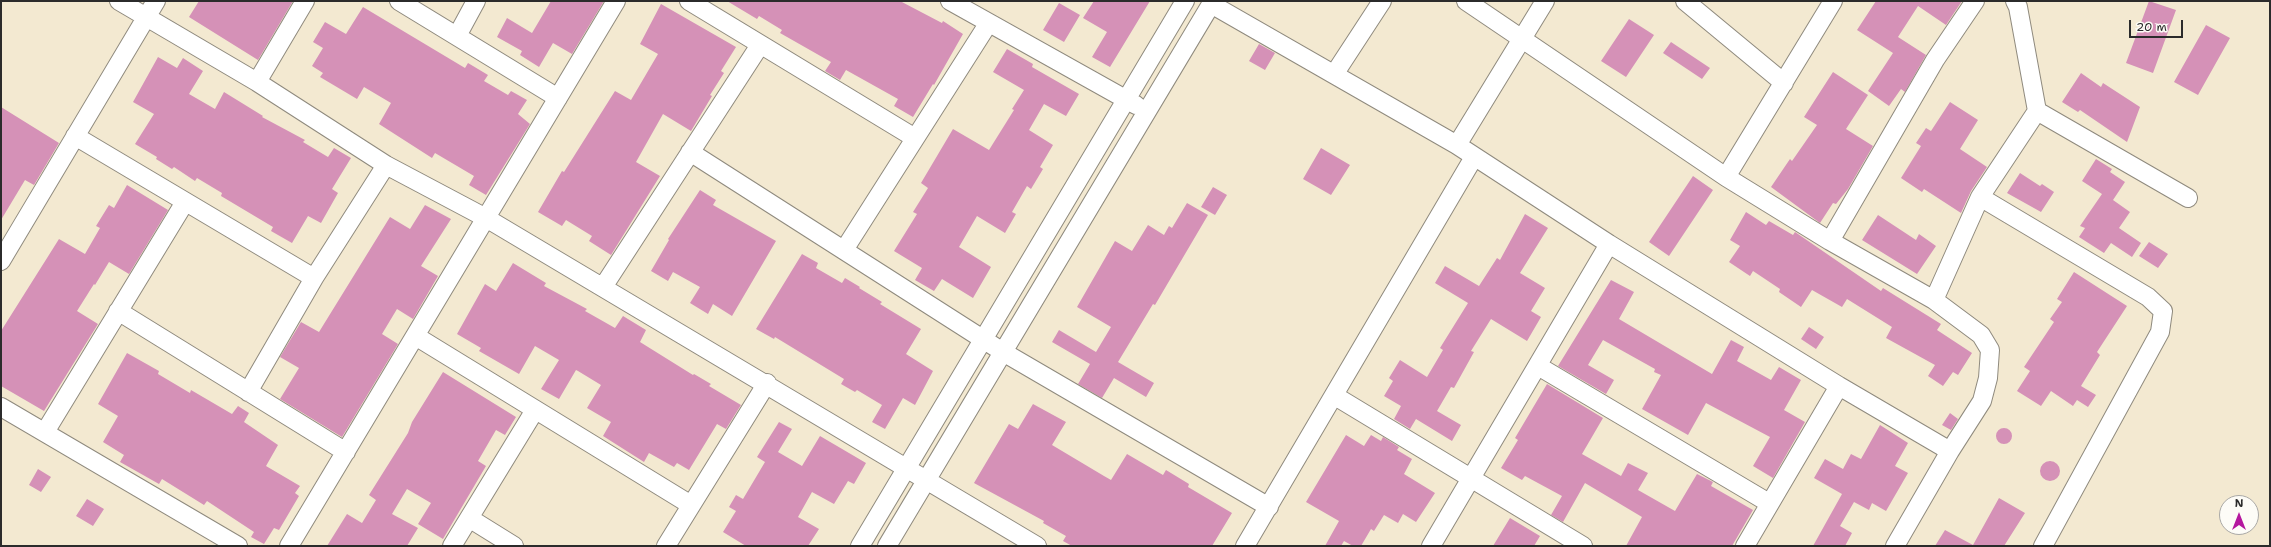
<!DOCTYPE html>
<html>
<head>
<meta charset="utf-8">
<style>
  body { margin:0 }
  #map { position:relative; width:2271px; height:547px; overflow:hidden; background:#f3e9d1; font-family:"Shantell Sans",sans-serif }
  canvas { display:block }
  .frame { position:absolute; inset:0; border:2px solid #2b2b2b; pointer-events:none }
  .north { position:absolute; left:2219px; top:495px; width:40px; height:40px; box-sizing:border-box; background:#fdfcf7; border:1px solid #a9a8a5; border-radius:50%; rotate:0deg; font-size:11px; font-weight:700; line-height:16px; text-align:center; color:#2b2b2b }
  .north::after { content:''; display:block; margin:auto; width:14px; height:18px; background:#b5179e; clip-path:polygon(50% 0,100% 100%,50% 72%,0 100%) }
  .scale { position:absolute; left:2129px; top:20px; width:54px; height:18px; box-sizing:border-box; border:2px solid #2b2b2b; border-top:0; padding-left:5px; font-size:12px; line-height:14px; white-space:nowrap; color:#2b2b2b; -webkit-text-stroke:3px #fdfcf7; paint-order:stroke }
</style>
</head>
<body>
<div id="map">
<canvas width="2271" height="547"></canvas>
<div class="frame"></div>
<div class="north">N</div>
<div class="scale">20 m</div>
</div>
<script>
const ctx = document.querySelector('canvas').getContext('2d');
ctx.lineJoin = 'round';
function paint(path, color) {
  ctx.fillStyle = color;
  ctx.fill(path, 'evenodd');
}
function trace(path, color, width, dash) {
  ctx.strokeStyle = color;
  ctx.lineWidth = width;
  ctx.lineCap = dash ? 'butt' : 'round';
  ctx.setLineDash(dash || []);
  ctx.stroke(path);
}
paint(new Path2D(`
  M199,1H293L258,60L189,17Z
  M551,1H604L572,54L553,43L539,67L520,55L522,51L497,37L507,18L532,33Z
  M727,1H900L942,23L943,21L963,34L934,85L933,84L913,117L894,106L898,99L846,70L840,80L825,71L831,62L780,33L782,30L759,16L757,19Z
  M1094,1H1150L1110,67L1092,57L1107,32L1083,18Z
  M1876,1H1962L1946,25L1918,6L1898,37L1926,55L1905,92L1901,89L1889,106L1868,91L1893,53L1857,30Z
  M2149,1L2176,10L2153,73L2126,63Z
  M1059,3L1080,15L1064,42L1043,30Z
  M661,4L736,47L721,71L724,73L710,95L712,96L691,131L663,114L636,162L660,176L611,255L589,241L592,236L566,220L562,226L538,212L562,171L564,172L615,91L631,100L658,54L640,44Z
  M363,7L465,68L468,63L488,75L484,81L508,95L511,91L527,100L518,114L530,124L486,195L469,185L474,176L435,153L432,158L379,124L391,103L364,87L357,99L320,77L323,73L312,66L323,48L313,42L325,22L346,34Z
  M1629,19L1654,35L1626,77L1601,61Z
  M2206,25L2230,38L2198,95L2174,82Z
  M1671,42L1710,68L1702,79L1663,53Z
  M1259,44L1275,53L1265,70L1249,61Z
  M1007,49L1033,64L1032,67L1079,94L1066,116L1044,104L1029,130L1053,145L1040,167L1043,169L1031,189L1027,186L1012,212L1016,214L1005,233L977,216L959,247L991,267L973,298L942,279L934,291L915,280L922,268L894,251L917,214L913,212L928,188L921,183L953,129L989,150L1014,110L1012,109L1024,90L993,72Z
  M158,57L177,68L183,58L203,71L189,94L215,109L224,92L263,116L262,117L305,140L303,142L328,157L334,148L351,158L332,189L338,193L321,223L308,216L292,243L271,231L273,227L221,196L222,193L197,178L195,181L174,167L172,169L156,159L157,157L135,144L154,114L133,102Z
  M1833,72L1868,95L1846,129L1873,146L1848,189L1836,204L1833,203L1820,223L1771,187L1790,159L1792,161L1817,125L1804,117Z
  M2081,73L2101,87L2103,83L2140,107L2127,142L2080,110L2078,112L2062,102Z
  M1950,102L1978,120L1960,149L1987,167L1971,191L1961,213L1924,189L1922,192L1901,178L1921,146L1916,143L1926,128L1931,131Z
  M1,107L59,143L34,185L25,180L1,220Z
  M1321,148L1350,165L1331,195L1303,179Z
  M2096,159L2112,169L2110,172L2125,182L2113,200L2130,212L2119,228L2141,243L2132,257L2111,243L2104,253L2079,237L2085,228L2080,226L2102,194L2082,181Z
  M2020,173L2040,186L2042,184L2054,192L2041,212L2007,193Z
  M1693,176L1713,190L1669,256L1649,242Z
  M127,185L168,210L129,274L109,262L95,285L94,284L77,311L98,324L44,411L1,386V331L59,239L85,254L100,228L96,226L109,205L114,208Z
  M1213,187L1227,195L1215,215L1201,207Z
  M700,190L716,200L713,205L776,241L732,316L713,304L708,314L690,303L700,287L673,272L668,281L651,271L669,240L668,239Z
  M1187,203L1208,215L1155,305L1153,304L1118,362L1154,383L1146,397L1114,378L1102,398L1078,384L1090,364L1052,342L1059,330L1096,352L1111,327L1077,307L1115,241L1132,251L1148,225L1164,235L1169,226L1172,228Z
  M425,205L451,219L421,266L438,276L413,319L397,309L382,334L398,344L342,437L280,399L299,368L280,357L301,322L319,332L390,217L410,229Z
  M1746,212L1766,225L1769,221L1793,235L1795,232L1881,291L1883,288L1941,324L1937,330L1972,353L1958,375L1953,372L1943,386L1928,376L1935,365L1886,338L1892,327L1847,299L1842,307L1812,290L1801,307L1779,292L1780,289L1753,271L1750,276L1729,262L1740,246L1730,240Z
  M1525,214L1548,228L1520,273L1545,288L1531,311L1541,317L1527,341L1491,319L1471,351L1474,352L1454,388L1451,387L1437,411L1461,425L1452,441L1416,419L1410,429L1394,419L1401,406L1384,396L1393,381L1389,378L1400,360L1427,377L1443,350L1440,348L1468,303L1435,283L1445,266L1479,286L1497,258L1500,260Z
  M1878,215L1916,240L1919,234L1936,246L1917,274L1862,240Z
  M2149,242L2168,254L2158,268L2139,256Z
  M802,254L818,263L816,268L842,283L845,278L860,287L859,288L882,302L880,304L921,329L906,354L933,371L915,405L903,398L885,429L872,422L882,405L857,390L855,392L841,384L844,379L775,337L774,339L756,329Z
  M513,263L546,283L544,286L587,309L585,311L615,328L623,316L646,330L640,342L693,375L694,374L711,384L709,386L741,405L726,429L717,424L689,470L677,463L674,467L649,453L644,462L603,436L611,422L587,408L601,385L578,371L576,370L559,399L541,389L559,360L535,346L519,374L479,351L481,348L457,334L485,284L496,291Z
  M2074,272L2127,306L2097,352L2100,355L2081,386L2096,395L2088,407L2077,400L2073,406L2051,391L2041,406L2017,391L2030,371L2024,367L2054,322L2050,319L2062,302L2057,299Z
  M1611,280L1634,292L1619,319L1712,374L1731,340L1744,347L1737,361L1771,380L1779,367L1801,380L1784,410L1805,422L1773,478L1753,466L1770,437L1706,403L1688,435L1642,409L1661,375L1654,372L1655,369L1603,340L1588,365L1614,380L1606,394L1558,366Z
  M1809,327L1824,337L1816,349L1801,339Z
  M127,353L159,371L158,374L190,393L191,390L232,414L238,406L249,413L244,422L278,445L266,466L300,486L295,493L299,496L279,530L274,528L264,544L251,537L254,532L207,501L204,505L162,479L159,484L120,462L124,455L103,442L118,416L98,404Z
  M443,372L516,417L505,435L496,430L478,461L486,466L443,539L418,524L431,503L407,489L392,514L418,528L407,546H327L347,514L362,523L376,500L369,495L408,433L412,422Z
  M1547,384L1603,418L1582,454L1621,476L1628,463L1648,473L1638,490L1675,511L1697,474L1713,482L1711,486L1753,510L1732,546H1626L1642,517L1585,483L1563,522L1551,515L1562,496L1525,476L1522,480L1501,468L1518,440L1515,438Z
  M1033,404L1066,422L1052,445L1104,476L1111,480L1127,454L1163,475L1166,470L1189,484L1188,487L1232,513L1212,546H1072L1063,541L1066,536L1043,523L1044,521L974,483L1009,424L1018,429Z
  M1950,413L1958,419L1951,430L1942,425Z
  M779,422L792,429L778,452L802,466L820,436L866,463L854,484L848,481L834,504L812,492L798,517L819,529L808,546H746L723,532L736,511L729,507L736,495L743,499L765,462L757,457Z
  M1880,425L1908,443L1895,466L1908,473L1886,511L1872,503L1869,510L1854,502L1840,526L1852,533L1845,546H1813L1842,494L1814,478L1825,459L1843,469L1851,454L1861,459Z
  M1996 436a8 8 0 1 1 16 0a8 8 0 1 1-16 0Z
  M1346,435L1364,446L1371,435L1381,441L1383,437L1399,447L1397,450L1412,459L1404,474L1435,493L1416,522L1403,514L1398,523L1384,515L1374,531L1371,529L1361,546H1353L1344,541L1341,546H1325L1339,521L1306,502Z
  M2040 471a10 10 0 1 1 20 0a10 10 0 1 1-20 0Z
  M38,469L51,477L41,492L29,485Z
  M1999,498L2025,513L2004,546H1935L1945,530L1973,545Z
  M87,499L104,509L93,526L76,516Z
  M1510,518L1540,536L1534,546H1493Z`), '#d591b7');
const minor = new Path2D(`
  M119,1L257,82L386,165L486,218L1037,546
  M399,1L558,98
  M689,1L915,138
  M950,1L1136,105
  M1466,1L1726,177
  M1685,1L1784,83
  M1833,1L1726,177L1830,241L1934,300L1981,335L1990,350L1988,378L1982,401L1950,451
  M1211,4L1457,145L1609,244L1839,386L1950,451L1895,546
  M457,36L476,1
  M1335,73L1382,1
  M257,82L305,1
  M2037,111L2188,198
  M75,136L314,278
  M1457,145L1545,1
  M690,152L1003,352L1269,507
  M1980,197L2037,111L2018,7L2015,1
  M1830,241L1935,60L1975,1
  M844,250L988,24
  M1,261L156,1
  M603,287L760,45
  M1934,300L1980,197L2148,297L2163,311L2160,332L2043,546
  M118,311L346,452
  M417,337L691,505
  M1538,366L1769,503
  M248,392L314,278L386,165
  M1335,396L1583,546
  M1,407L238,546
  M45,432L185,202
  M469,518L514,546
  M289,546L616,1
  M452,546L535,410
  M666,546L767,383
  M860,546L1185,1
  M887,546L1213,1
  M1245,546L1474,157
  M1431,546L1609,244
  M1745,546L1839,386`);
trace(minor, '#8f8a7e', 20);
trace(minor, '#fff', 18);
</script>
</body>
</html>
